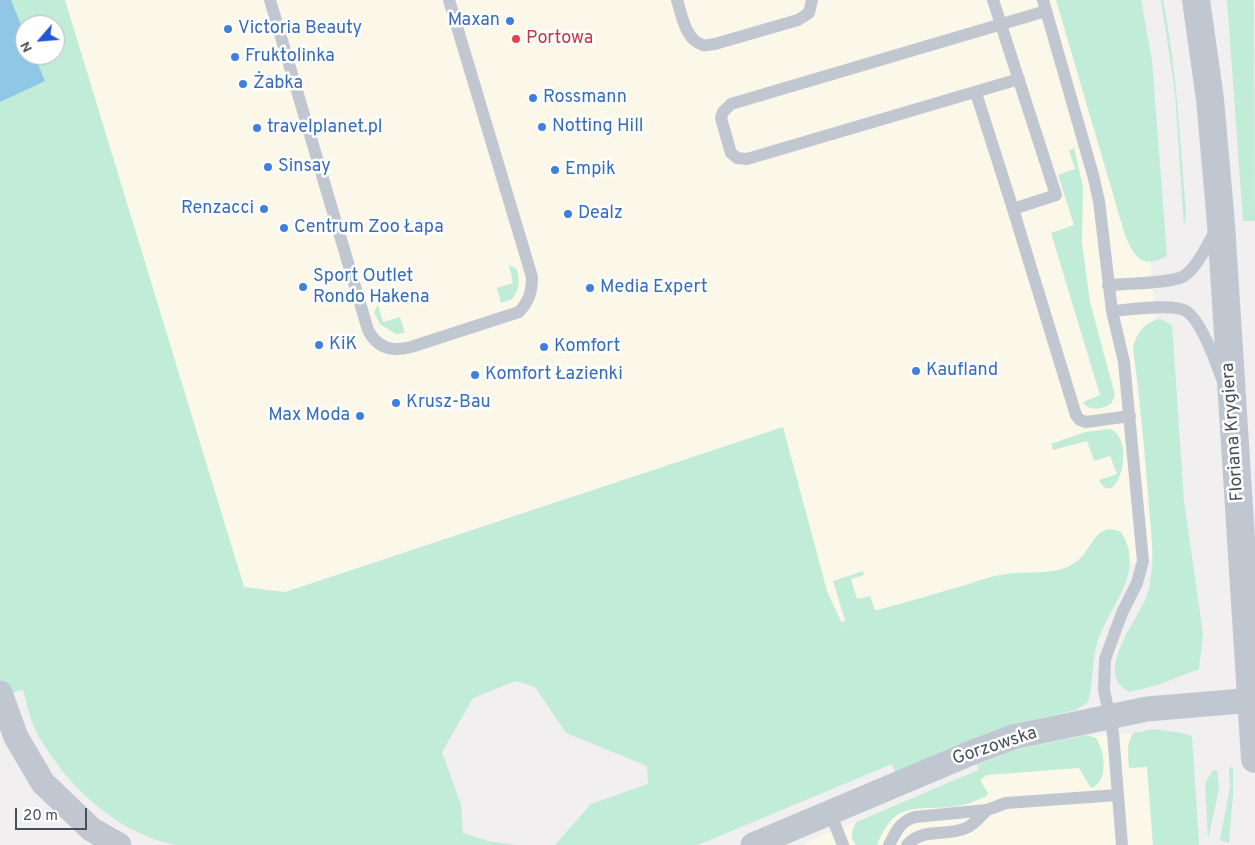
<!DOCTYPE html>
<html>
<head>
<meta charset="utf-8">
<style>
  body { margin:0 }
  #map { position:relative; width:1255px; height:845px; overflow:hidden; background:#f1efef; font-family:Overpass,sans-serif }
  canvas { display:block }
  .north { position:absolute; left:15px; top:15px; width:50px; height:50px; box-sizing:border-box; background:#fff; border:1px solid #b6b9bd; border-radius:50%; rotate:243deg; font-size:14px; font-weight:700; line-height:20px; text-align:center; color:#484f5b }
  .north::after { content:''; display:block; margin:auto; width:18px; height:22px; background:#2455d6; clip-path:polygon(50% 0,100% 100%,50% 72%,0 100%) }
  .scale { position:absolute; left:15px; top:808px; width:72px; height:22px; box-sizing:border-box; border:2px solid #484f5b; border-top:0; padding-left:6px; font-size:15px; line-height:18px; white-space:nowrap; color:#484f5b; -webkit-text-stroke:4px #fff; paint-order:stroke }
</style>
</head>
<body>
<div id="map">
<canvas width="1255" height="845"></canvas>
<div class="north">N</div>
<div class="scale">20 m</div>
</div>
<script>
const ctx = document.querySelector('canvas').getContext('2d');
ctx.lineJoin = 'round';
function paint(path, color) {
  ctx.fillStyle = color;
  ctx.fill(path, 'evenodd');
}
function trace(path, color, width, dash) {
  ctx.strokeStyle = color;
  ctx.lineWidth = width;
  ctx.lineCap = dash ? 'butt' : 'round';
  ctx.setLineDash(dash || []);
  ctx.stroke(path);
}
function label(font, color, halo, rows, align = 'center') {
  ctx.font = font + ' Overpass,sans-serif';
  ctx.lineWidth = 5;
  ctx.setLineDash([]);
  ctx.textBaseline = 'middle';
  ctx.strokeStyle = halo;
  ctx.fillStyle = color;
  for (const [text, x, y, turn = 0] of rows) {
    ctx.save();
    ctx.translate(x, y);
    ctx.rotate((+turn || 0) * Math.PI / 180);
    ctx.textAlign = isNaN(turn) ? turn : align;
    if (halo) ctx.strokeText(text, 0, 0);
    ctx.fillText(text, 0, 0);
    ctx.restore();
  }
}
paint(new Path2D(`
  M65,0H1090L1142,174L1170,463L1183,553L842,622L827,591L783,427L285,593L244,587Z
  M1144,730L1179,845H806V842L978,770L977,765L1082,737L1133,733Z`), '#fbf8e9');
paint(new Path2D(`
  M0,0H65L244,587L285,592L783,427L827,591L841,622L845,621L851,640L833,581L863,571L864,575L851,579L857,599L870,596L875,610H877C904,603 931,595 958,587C973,583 990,576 1006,574C1029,570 1055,577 1076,562C1092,552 1095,520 1121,532C1147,573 1108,606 1097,644C1091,663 1094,683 1088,702L1076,710L1007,726L895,772L892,764L698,845H555L591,804L648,784L647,766L566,733L535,687L516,681L473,698L442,752L461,805L463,833L488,841L517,845H175C117,833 68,787 39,737C31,723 27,705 23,690L0,696ZM25,25H55V55H25Z
  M1056,0H1141L1152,61L1167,256C1142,269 1135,258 1125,235Z
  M1161,0H1163C1177,70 1180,141 1186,212L1184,227L1175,93Z
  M1227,0H1254L1255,221H1243Z
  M1074,148L1083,187L1082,243L1090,302L1115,395L1111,404C1102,409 1089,412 1083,402L1100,395L1051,233L1074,225L1058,175L1075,169L1069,151Z
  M509,265L516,268C520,279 520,290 512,299L501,303L497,288L513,283Z
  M378,305L383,322L400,317L405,333L396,334L380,324L374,312Z
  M1161,319L1172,325L1184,501L1203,634L1199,669L1158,685L1129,692C1093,673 1137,621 1146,598C1148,593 1149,588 1150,583C1155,559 1151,532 1149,507C1145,454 1140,401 1133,348C1136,334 1145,321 1161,319Z
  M1110,429C1138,440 1116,513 1099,480L1117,474L1110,456L1094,461L1087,441L1053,450L1051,444L1085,432Z
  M1155,729L1182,733L1192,736L1199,845H1153L1147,767L1129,768C1128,755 1126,744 1133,733Z
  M1087,735L1096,738C1105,750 1109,783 1091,788L1079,768L987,775L980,780L988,793L987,796C978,799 968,805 958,806C916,812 896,798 877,845H856C849,836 852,831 856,822L978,770L977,765L1014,750Z
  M1231,767L1233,768V795L1229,843L1220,840L1230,787L1229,768Z
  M1213,770H1217L1219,789L1208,839L1205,783Z`), '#c0ecd8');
paint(new Path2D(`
  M0,0H11L25,35V55H34L45,81L0,102Z`), '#90c7e6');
trace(new Path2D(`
  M270,0L368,330C377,348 392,352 411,347L519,312C529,301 532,292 532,277L449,0
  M677,0C682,15 685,40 703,45C706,46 711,44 715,44L798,20L809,13L812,0
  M993,0L1056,195L1013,209L1076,415L1080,420L1086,422L1130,416
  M1019,79L747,159L737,158L731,153L721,118L723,112L731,104L1046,11
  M976,93L1013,209
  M1108,285C1123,284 1174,283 1184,276C1198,267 1208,242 1217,229
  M1112,311C1127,310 1173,303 1186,311C1201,320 1216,362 1222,379
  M1118,795L1122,845
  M830,812L843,845
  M889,845C896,832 900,821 915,817L987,810L1006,803L1118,795L1113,733L1104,690L1105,659L1122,613L1137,583L1143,561L1124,362L1112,311L1099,201L1093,175L1043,0
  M907,845C923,827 946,837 966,828C974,825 981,816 987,810`), '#c0c7d0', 12);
trace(new Path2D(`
  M0,693L16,737L43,783L91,829L119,845
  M753,845L971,753L1013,737L1147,709L1255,700`), '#c0c7d0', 25);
trace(new Path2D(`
  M1196,0L1210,99L1221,224L1255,759`), '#c0c7d0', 28);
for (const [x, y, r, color] of [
  [510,21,5,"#3f7fe0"],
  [228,29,5,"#3f7fe0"],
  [516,39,5,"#e0444e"],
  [235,57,5,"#3f7fe0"],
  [243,84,5,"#3f7fe0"],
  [533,98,5,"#3f7fe0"],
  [542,127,5,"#3f7fe0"],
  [257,128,5,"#3f7fe0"],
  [268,167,5,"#3f7fe0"],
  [555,170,5,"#3f7fe0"],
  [264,209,5,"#3f7fe0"],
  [568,214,5,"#3f7fe0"],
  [284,228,5,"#3f7fe0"],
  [303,287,5,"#3f7fe0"],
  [590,288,5,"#3f7fe0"],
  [319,345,5,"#3f7fe0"],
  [544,347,5,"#3f7fe0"],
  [916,371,5,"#3f7fe0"],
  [475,375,5,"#3f7fe0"],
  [396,403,5,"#3f7fe0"],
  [360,416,5,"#3f7fe0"]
]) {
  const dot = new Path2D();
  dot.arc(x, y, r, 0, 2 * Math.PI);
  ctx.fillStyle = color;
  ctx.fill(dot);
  trace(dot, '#fff', 2);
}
label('18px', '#366cbe', '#fff', [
  ["Maxan",500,21,"right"],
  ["Victoria Beauty",238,29],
  ["Fruktolinka",245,57],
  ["Żabka",253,84],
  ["Rossmann",543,98],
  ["Notting Hill",552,127],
  ["travelplanet.pl",267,128],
  ["Sinsay",278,167],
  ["Empik",565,170],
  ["Renzacci",254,209,"right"],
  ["Dealz",578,214],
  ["Centrum Zoo Łapa",294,228],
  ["Sport Outlet",313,277],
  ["Rondo Hakena",313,298],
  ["Media Expert",600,288],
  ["KiK",329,345],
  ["Komfort",554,347],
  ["Kaufland",926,371],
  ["Komfort Łazienki",485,375],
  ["Krusz-Bau",406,403],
  ["Max Moda",350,416,"right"]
], 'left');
label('18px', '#be3a42', '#fff', [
  ["Portowa",526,39]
], 'left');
label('18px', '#484f5b', '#fff', [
  ["Floriana Krygiera",1234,432,-94],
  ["Gorzowska",995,747,-18]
]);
</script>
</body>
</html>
